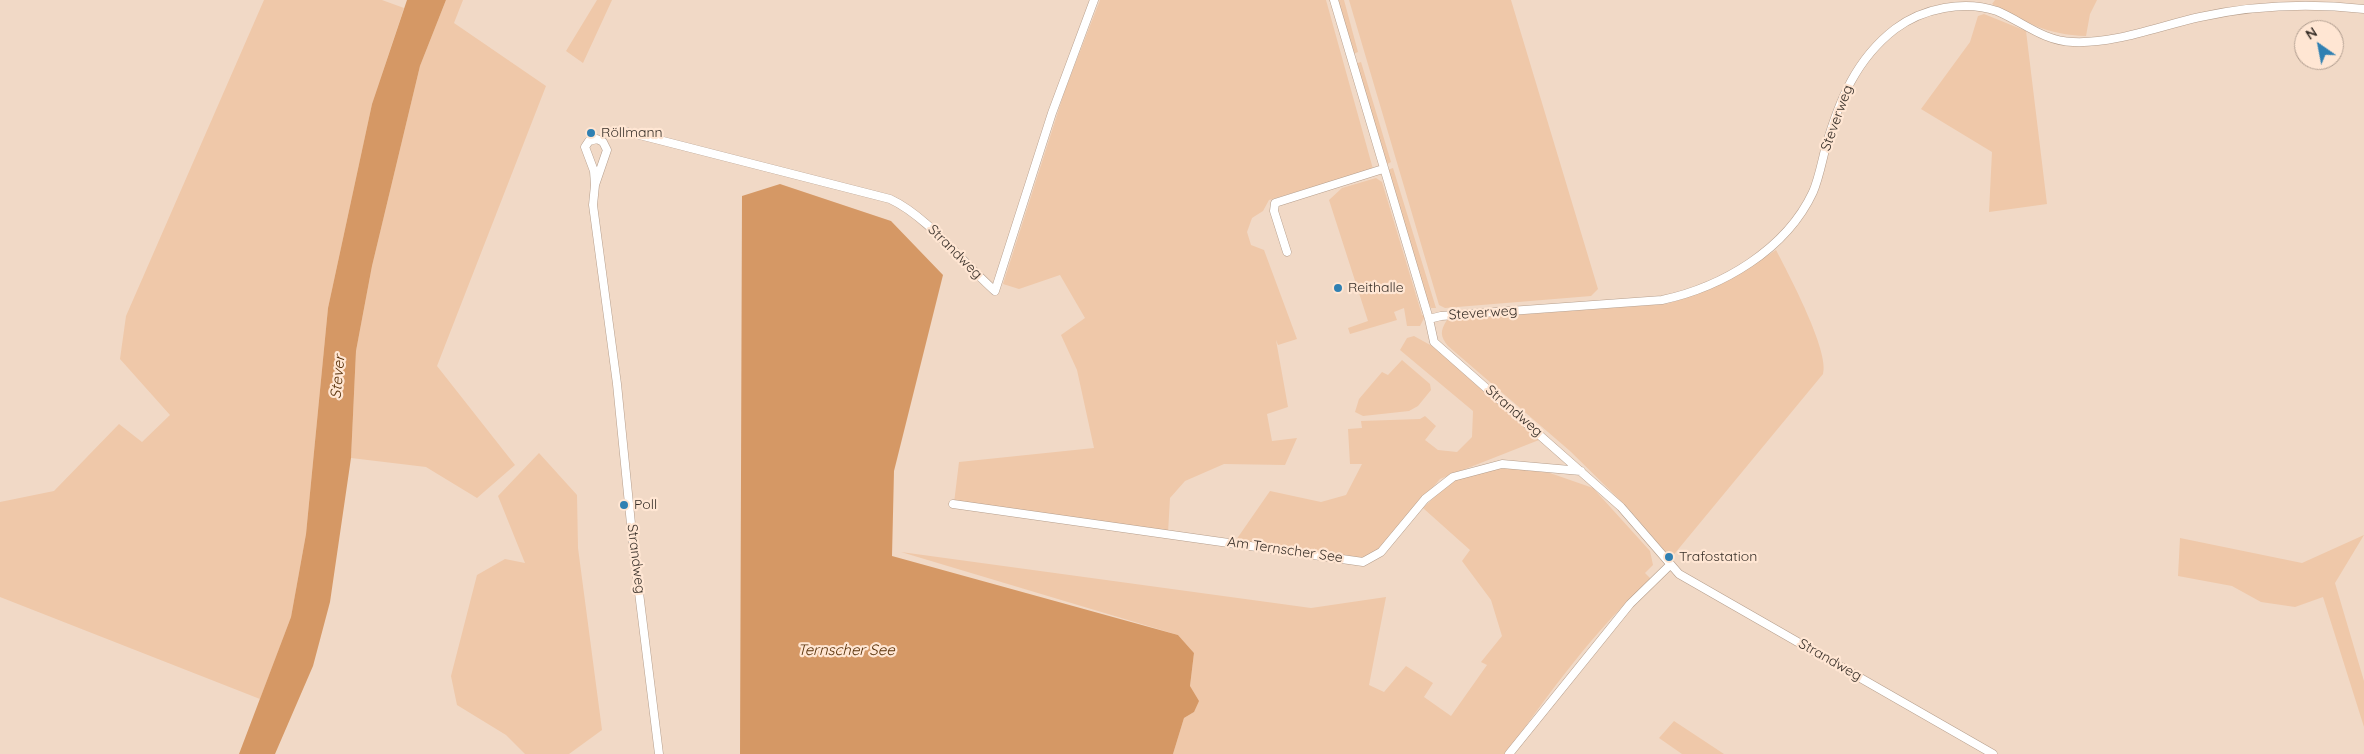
<!DOCTYPE html>
<html>
<head>
<meta charset="utf-8">
<style>
  body { margin:0 }
  #map { position:relative; width:2364px; height:754px; overflow:hidden; background:#f1d9c6; font-family:Quicksand,sans-serif }
  canvas { display:block }
  .north { position:absolute; left:2294px; top:20px; width:50px; height:50px; box-sizing:border-box; background:#ffe6d3; border:1px solid #b09d8f; border-radius:50%; rotate:327deg; font-size:14px; font-weight:700; line-height:20px; text-align:center; color:#393029 }
  .north::after { content:''; display:block; margin:auto; width:18px; height:22px; background:#3080b2; clip-path:polygon(50% 0,100% 100%,50% 72%,0 100%) }
</style>
</head>
<body>
<div id="map">
<canvas width="2364" height="754"></canvas>
<div class="north">N</div>
</div>
<script>
const ctx = document.querySelector('canvas').getContext('2d');
ctx.lineJoin = 'round';
function paint(path, color) {
  ctx.fillStyle = color;
  ctx.fill(path, 'evenodd');
}
function trace(path, color, width, dash) {
  ctx.strokeStyle = color;
  ctx.lineWidth = width;
  ctx.lineCap = dash ? 'butt' : 'round';
  ctx.setLineDash(dash || []);
  ctx.stroke(path);
}
function label(font, color, halo, rows, align = 'center') {
  ctx.font = font + ' Quicksand,sans-serif';
  ctx.lineWidth = 4.5;
  ctx.setLineDash([]);
  ctx.textBaseline = 'middle';
  ctx.strokeStyle = halo;
  ctx.fillStyle = color;
  for (const [text, x, y, turn = 0] of rows) {
    ctx.save();
    ctx.translate(x, y);
    ctx.rotate((+turn || 0) * Math.PI / 180);
    ctx.textAlign = isNaN(turn) ? turn : align;
    if (halo) ctx.strokeText(text, 0, 0);
    ctx.fillText(text, 0, 0);
    ctx.restore();
  }
}
paint(new Path2D(`
  M264,0H382L404,8L372,104L328,308L306,534L291,617L260,699L0,597V502L54,491L119,424L142,442L170,415L120,359L126,316Z
  M446,0H463L454,23L546,86L437,366L515,465L477,498L426,467L351,458L356,351L372,266L420,66Z
  M597,0H612L583,63L566,51Z
  M1100,0H1326L1373,169L1269,200L1263,211L1252,218L1247,232L1251,245L1264,250L1297,339L1278,345L1276,340L1288,407L1267,414L1272,441L1297,438L1285,465L1224,464L1185,481L1170,498L1168,533L954,503L959,462L1094,448L1077,370L1061,335L1085,318L1060,275L1019,289L1003,284L1065,90Z
  M1337,0H1344L1358,52L1353,54Z
  M1349,0H1511L1598,289L1591,296L1445,308L1439,305Z
  M1995,0H2097L2090,14L2086,36C2047,35 2026,22 1992,4Z
  M1984,14L2026,31L2047,204L1989,212L1992,152L1921,109L1970,42L1978,16Z
  M1361,62L1391,162L1385,165L1355,64Z
  M1393,168L1436,308H1431L1427,301L1387,170Z
  M1376,178L1382,182L1422,315L1425,316L1420,326H1407L1404,308L1394,312L1397,320L1350,334L1348,328L1368,321L1329,200L1342,188Z
  M1776,250C1788,273 1830,352 1823,374L1671,558L1627,507L1570,451L1448,346C1440,336 1440,331 1447,320L1666,304C1707,293 1740,274 1776,250Z
  M1414,336L1432,346L1539,440L1440,479L1380,551L1363,562L1236,540L1270,491L1321,502L1346,495L1362,464H1350L1348,429L1362,428L1361,421L1420,419L1425,416L1436,426L1425,440L1438,450L1457,452L1472,437L1473,411L1400,350L1407,338Z
  M1402,360L1430,384L1431,390L1418,406L1409,411L1363,416L1355,412L1359,399L1382,372L1388,375Z
  M539,453L577,495L578,548L602,730L569,754H525L506,735L457,705L451,676L477,575L505,559L525,563L498,496Z
  M1499,467L1550,473L1593,488L1650,551L1653,565L1645,573L1651,579C1595,629 1549,693 1506,754H1173L1184,718L1194,712L1190,686L1194,653L1178,635L901,552L1311,608L1386,597L1369,685L1384,692L1406,666L1433,683L1424,697L1451,716L1487,665L1481,662L1502,636L1491,600L1462,561L1470,550L1423,508L1450,482Z
  M2364,535L2335,583L2364,681V727L2323,597L2295,607L2261,602L2232,586L2178,576L2180,538L2302,563Z
  M1674,721L1724,754H1682L1659,738Z`), '#efc8a9');
paint(new Path2D(`
  M407,0H446L420,66L372,266L356,351L351,458L330,602L313,666L275,754H239L291,617L306,534L328,308L372,104Z
  M780,184L891,221L943,275L894,471L892,556L1178,635L1194,653L1190,686L1199,701L1194,712L1184,718L1173,754H740L742,196Z`), '#d59865');
const minor = new Path2D(`
  M1334,0L1429,319L1434,342L1621,507L1679,574L1993,754
  M620,130L890,199C927,216 963,263 995,291L1052,113L1094,0
  M595,185L594,171L585,147L589,141L597,139L603,142L607,150L595,185L593,205L617,384L633,544L659,754
  M1287,252L1274,211L1275,203L1383,169
  M1429,319L1441,316L1662,300C1722,287 1786,250 1813,192C1819,178 1822,161 1826,146C1839,101 1856,59 1895,29C1923,8 1964,0 1997,11C2023,22 2043,41 2073,42C2115,44 2159,26 2200,17C2255,5 2308,3 2364,9
  M953,504L1363,562L1381,552L1425,499L1453,477L1502,464L1581,471
  M1509,754L1630,604L1670,565`);
trace(minor, '#b59e8c', 9);
trace(minor, '#fff', 8);
for (const [x, y, r, color] of [
  [591,133,5,"#3080b2"],
  [1338,288,5,"#3080b2"],
  [624,505,5,"#3080b2"],
  [1669,557,5,"#3080b2"]
]) {
  const dot = new Path2D();
  dot.arc(x, y, r, 0, 2 * Math.PI);
  ctx.fillStyle = color;
  ctx.fill(dot);
  trace(dot, '#ffe6d3', 2);
}
label('14px', '#393029', '#ffe6d3', [
  ["Steverweg",1837,118,-70],
  ["Strandweg",955,252,45],
  ["Steverweg",1483,313,-4],
  ["Strandweg",1514,411,41],
  ["Am Ternscher See",1285,550,8],
  ["Strandweg",636,559,83],
  ["Strandweg",1830,660,30]
]);
label('14px', '#393029', '#ffe6d3', [
  ["Röllmann",601,133],
  ["Reithalle",1348,288],
  ["Poll",634,505],
  ["Trafostation",1679,557]
], 'left');
label('italic 15px', '#593108', '#ffe6d3', [
  ["Stever",338,377,-85],
  ["Ternscher See",846,650]
]);
</script>
</body>
</html>
